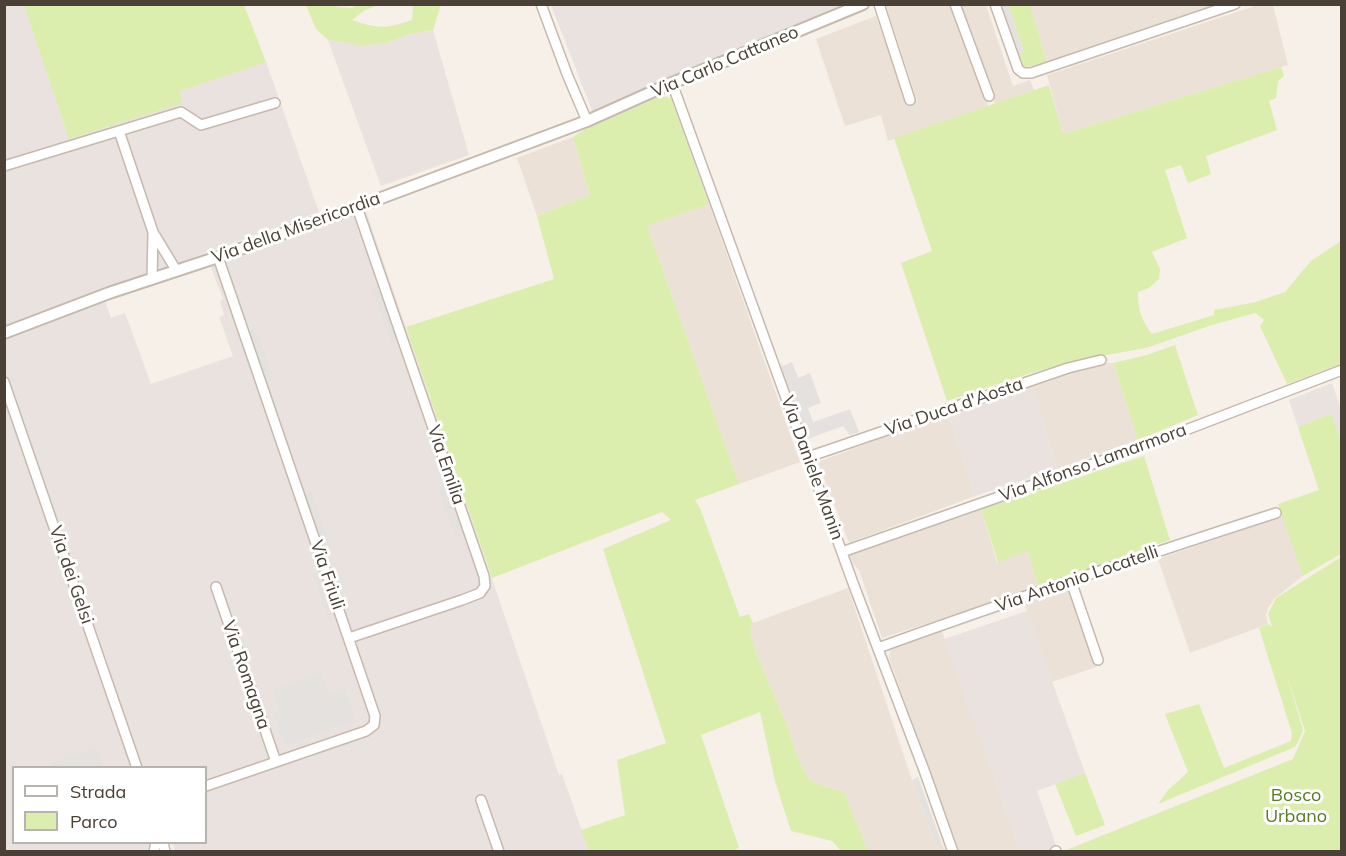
<!DOCTYPE html>
<html>
<head>
<meta charset="utf-8">
<style>
  body { margin:0 }
  #map { position:relative; width:1346px; height:856px; overflow:hidden; background:#f6f0e9; font-family:Mulish,sans-serif }
  canvas { display:block }
  .frame { position:absolute; inset:0; border:6px solid #4b4036; pointer-events:none }
  .legend { position:absolute; left:12px; top:766px; width:195px; height:78px; box-sizing:border-box; background:#fff; border:2px solid #b7b3af; margin:0; padding:8px 10px; list-style:none; font-size:18px; color:#4b4036 }
  .legend li { display:flex; align-items:center; gap:12px; height:30px }
  .legend b { width:30px; border:2px solid #b7b3af }
</style>
</head>
<body>
<div id="map">
<canvas width="1346" height="856"></canvas>
<div class="frame"></div>
<ul class="legend">
<li><b style="height:8px;background:#fff"></b>Strada</li>
<li><b style="height:16px;background:#dbeeae"></b>Parco</li>
</ul>
</div>
<script>
const ctx = document.querySelector('canvas').getContext('2d');
ctx.lineJoin = 'round';
function paint(path, color) {
  ctx.fillStyle = color;
  ctx.fill(path, 'evenodd');
}
function trace(path, color, width, dash) {
  ctx.strokeStyle = color;
  ctx.lineWidth = width;
  ctx.lineCap = dash ? 'butt' : 'round';
  ctx.setLineDash(dash || []);
  ctx.stroke(path);
}
function label(font, color, halo, rows, align = 'center') {
  ctx.font = font + ' Mulish,sans-serif';
  ctx.lineWidth = 6;
  ctx.setLineDash([]);
  ctx.textBaseline = 'middle';
  ctx.strokeStyle = halo;
  ctx.fillStyle = color;
  for (const [text, x, y, turn = 0] of rows) {
    ctx.save();
    ctx.translate(x, y);
    ctx.rotate((+turn || 0) * Math.PI / 180);
    ctx.textAlign = isNaN(turn) ? turn : align;
    if (halo) ctx.strokeText(text, 0, 0);
    ctx.fillText(text, 0, 0);
    ctx.restore();
  }
}
paint(new Path2D(`
  M1261,4L1273,5L1288,65L1063,134L1047,75Z
  M886,5H951L988,106L888,141L881,115L845,126L816,39L876,16L908,104L917,101Z
  M959,5H986L1013,86L1030,80L1034,90L995,104Z
  M1030,5H1222L1047,62Z
  M573,137L590,195L537,216L517,158Z
  M709,204L800,462L739,484L647,226Z
  M1101,363H1113L1138,440L1057,469L1032,384Z
  M948,413L975,496L849,543L818,462Z
  M981,509L997,562L1028,550L1038,586L1036,591L1010,597L882,638L859,570L853,564L850,555Z
  M1283,516L1303,576L1275,598L1268,608L1266,616L1268,624L1190,653L1158,559Z
  M848,588L912,780L936,846L942,844L945,851H868L844,792L823,786L809,779L797,756L787,725L759,660L750,632L753,623Z
  M1069,588L1096,667L1052,682L1024,603Z
  M942,631L1020,851H959L889,658L891,649Z`), '#ebe1d7');
paint(new Path2D(`
  M4,5H24L69,139L182,102L179,91L266,62L319,212L5,325Z
  M551,5H848L593,113Z
  M433,30L469,155L381,186L328,40L350,43L360,46L387,43L410,34Z
  M365,208L559,775L562,774L589,851H175L172,843L206,842V768H14V842L151,843L147,851H5L4,338L105,301L111,318L125,313L151,384L233,356L219,317L224,315L220,301L223,299L209,262Z
  M1332,383L1341,409V441L1331,414L1298,427L1289,400Z
  M1032,384L1057,469L975,496L948,413Z
  M1027,611L1085,773L1037,791L1057,848L1048,851H1020L944,639Z`), '#e9e2de');
paint(new Path2D(`
  M24,5H244L266,62L180,91L182,103L69,139Z
  M306,5H334L338,7L352,8L357,5H379L365,10L352,20C378,29 386,29 412,20L413,5H441L433,30L410,34L387,43L360,46L350,43L328,40L316,29Z
  M1008,5H1030L1047,62L1027,67L1023,66L1017,54L1024,52Z
  M1281,67L1284,76L1278,81L1276,98L1269,101L1277,130L1206,156L1211,174L1188,183L1181,165L1165,170L1187,238L1152,252L1160,269L1159,279L1149,288L1138,292C1138,310 1141,320 1152,334L1214,315V310L1256,302L1285,292L1311,261L1341,241V364L1287,384L1260,326L1264,320L1255,313L1212,325L1146,348L1073,361L1028,374L947,401L901,263L932,251L894,138L1049,85L1063,134Z
  M661,96L671,98L709,204L647,226L739,484L695,500L700,508L740,617L749,614L753,623L750,632L759,660L787,725L797,756L809,779L823,786L844,792L868,851H841L832,841L791,831L775,781L760,712L701,735L739,848L729,852L589,851L581,830L625,815L617,760L666,743L603,549L671,520L662,512L492,578L406,327L554,279L537,216L590,195L573,137L582,131Z
  M1175,345L1198,415L1138,440L1113,363L1147,355Z
  M1331,414L1341,441V554L1303,576L1278,504L1319,490L1298,427Z
  M1144,456L1170,540L1038,586L1028,551L998,562L981,509Z
  M1341,557V851H1064L1293,759L1305,731L1286,673L1303,730L1299,740L1295,747L1158,804L1168,790L1188,772L1165,714L1199,704L1224,768L1291,741L1292,733L1259,628L1268,624L1272,627L1268,614L1276,598Z
  M1085,773L1105,825L1076,836L1055,784Z`), '#dbeeae');
paint(new Path2D(`
  M1000,5H1008L1024,52L1017,54Z
  M378,286L398,341L392,344L372,289Z
  M255,328L273,380L266,383L249,331Z
  M792,362L798,378L810,373L821,403L808,408L813,422L850,409L859,432L850,435L843,426L805,440L779,367Z
  M445,487L463,535L456,538L439,491Z
  M311,491L328,540L322,543L306,496Z
  M319,571L335,618L329,621L313,574Z
  M321,673L329,695L345,690L356,721L286,745L274,713L280,711L273,690Z
  M96,747L103,767H52L51,764Z
  M918,777L942,844L936,846L912,780Z`), '#e4e1de');
const minor = new Path2D(`
  M541,4L567,74L587,121
  M879,4L910,100
  M955,4L989,96
  M995,4L1018,69L1023,73H1031L1235,4
  M672,83L853,583L924,770L953,852
  M119,131L153,232L176,270
  M4,166L181,112L201,125L275,103
  M152,279L153,232
  M4,382L137,768
  M808,457L1068,368L1101,360
  M842,552L1144,446L1342,370
  M1071,581L1098,660
  M216,587L276,762
  M349,638L462,600L480,593L485,586L484,576L357,207
  M878,648C1010,600 1143,556 1276,513
  M206,786L366,731L374,725L375,716L218,257
  M481,800L499,852
  M163,842L165,852
  M154,852L156,842
  M1055,852L1056,851`);
const tertiary = new Path2D(`
  M4,333L109,293L218,257L357,207L587,121L672,83L863,4`);
trace(minor, '#c6b9ad', 12);
trace(tertiary, '#c6b9ad', 14);
trace(minor, '#fff', 9);
trace(tertiary, '#fff', 10);
label('18px', '#4b4036', '#fff', [
  ["Via Carlo Cattaneo",725,62,-23],
  ["Via della Misericordia",296,228,-20],
  ["Via Duca d'Aosta",954,407,-19],
  ["Via Alfonso Lamarmora",1093,463,-20],
  ["Via Emilia",446,465,71],
  ["Via Daniele Manin",812,468,70],
  ["Via dei Gelsi",71,575,71],
  ["Via Friuli",327,575,71],
  ["Via Antonio Locatelli",1077,579,-19],
  ["Via Romagna",246,675,71]
]);
label('18px', '#547e21', '#fff', [
  ["Bosco",1296,796],
  ["Urbano",1296,817]
]);
</script>
</body>
</html>
